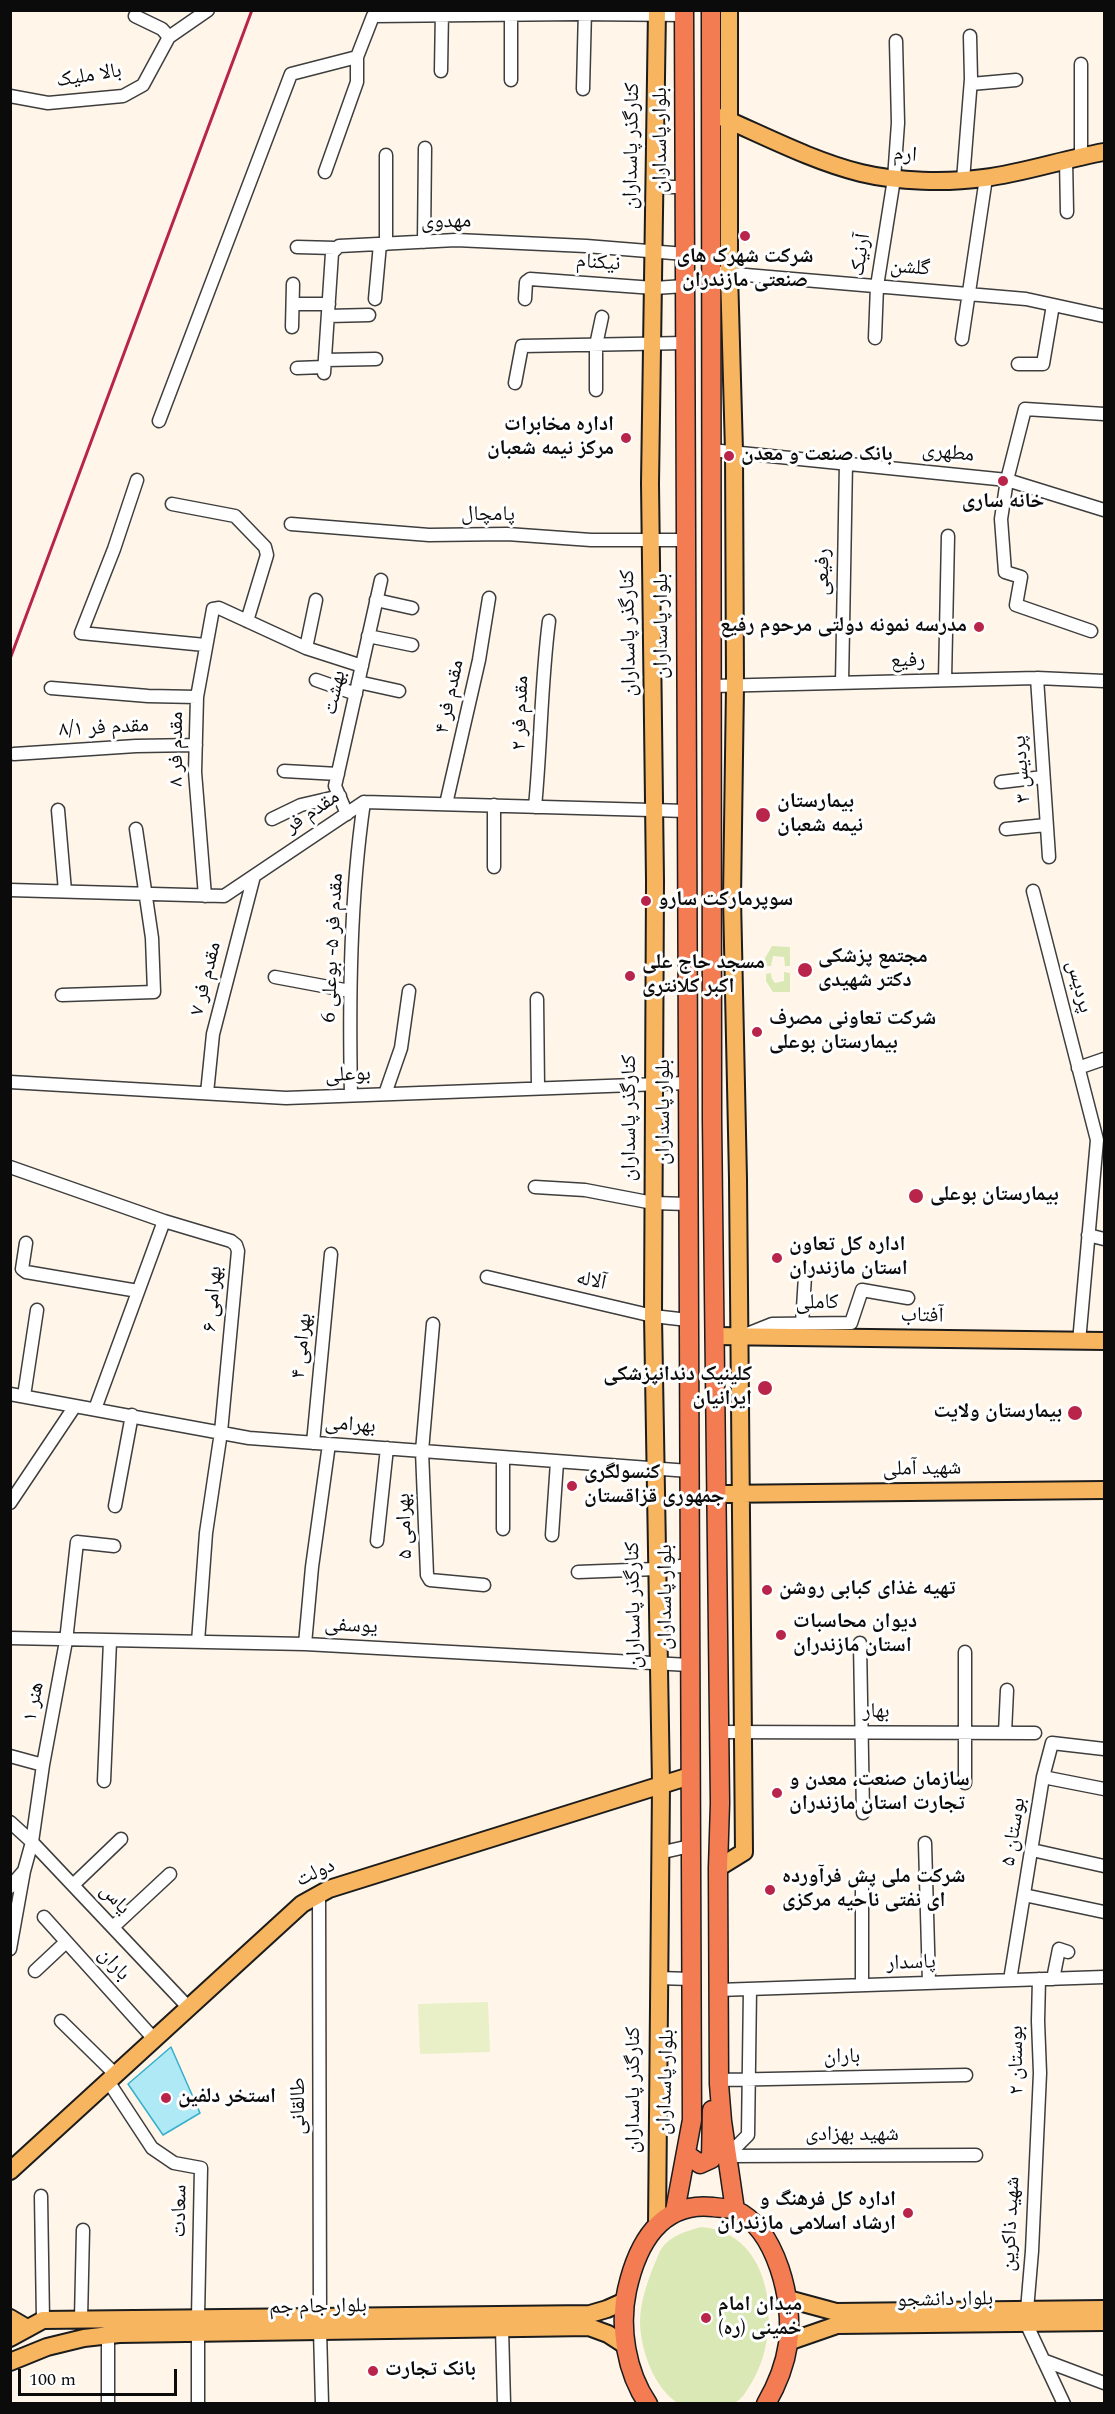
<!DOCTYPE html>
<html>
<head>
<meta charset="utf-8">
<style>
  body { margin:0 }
  #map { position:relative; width:1115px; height:2414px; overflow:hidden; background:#fff6e9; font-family:Spectral,serif }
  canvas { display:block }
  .frame { position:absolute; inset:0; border:12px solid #0b0b0b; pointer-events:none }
  .scale { position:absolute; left:18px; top:2369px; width:159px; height:27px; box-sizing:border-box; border:3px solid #0b0b0b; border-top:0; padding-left:8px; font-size:18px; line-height:21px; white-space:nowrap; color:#0b0b0b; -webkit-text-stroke:4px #fff; paint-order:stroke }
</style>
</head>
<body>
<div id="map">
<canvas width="1115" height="2414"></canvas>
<div class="frame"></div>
<div class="scale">100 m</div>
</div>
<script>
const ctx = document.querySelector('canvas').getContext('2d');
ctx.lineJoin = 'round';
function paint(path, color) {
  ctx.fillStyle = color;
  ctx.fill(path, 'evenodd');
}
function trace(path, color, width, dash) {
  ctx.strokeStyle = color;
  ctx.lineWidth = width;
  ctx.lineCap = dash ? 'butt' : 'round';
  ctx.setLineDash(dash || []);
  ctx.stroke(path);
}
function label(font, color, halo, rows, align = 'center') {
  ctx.font = font + ' Spectral,"Noto Naskh Arabic",serif';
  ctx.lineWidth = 6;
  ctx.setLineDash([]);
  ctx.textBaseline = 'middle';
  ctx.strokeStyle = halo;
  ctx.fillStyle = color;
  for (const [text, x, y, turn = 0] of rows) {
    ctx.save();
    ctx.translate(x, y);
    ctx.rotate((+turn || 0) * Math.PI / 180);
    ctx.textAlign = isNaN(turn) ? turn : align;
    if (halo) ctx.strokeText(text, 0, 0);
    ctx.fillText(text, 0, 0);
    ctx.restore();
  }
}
paint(new Path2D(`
  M772,946L790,947V966H785L784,957L773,956L771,966H765V958Z
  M784,972L790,973V992H773L766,981V974L771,973L772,979L775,983L784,981Z
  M701,2227C774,2232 783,2332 752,2382C747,2390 743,2399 734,2403C723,2407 692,2404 678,2403C654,2388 641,2351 640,2323C640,2303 647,2283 654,2265C657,2260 658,2253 662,2248C671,2235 687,2231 701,2227Z`), '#d9e8b4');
paint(new Path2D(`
  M488,2002L490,2052L420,2054L418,2004Z`), '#e9efc6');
const water = new Path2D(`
  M171,2047L200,2113L163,2135L128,2084Z`);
paint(water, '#afe9f5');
trace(water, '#36aecc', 1.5);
const minor = new Path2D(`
  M511,10V80
  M135,16L162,29L169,37
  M441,71L442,10
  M971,84L1016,80
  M583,89L585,10
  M10,96L48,103L123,96L143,85L169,37L208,10
  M1081,157V64
  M1066,159L1067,212
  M325,172L357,82V57
  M963,180L971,79L970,36
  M655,187H684
  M424,242L425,148
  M386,244V155
  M297,247L335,248
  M711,272L1026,299L1104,316
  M375,299L380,244
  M525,299L526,282L530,279L654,288L685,286
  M293,304H329
  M328,316L369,315
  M292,327L293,284
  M875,338L877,286L894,179L898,123L896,41
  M962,339L986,178
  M325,360L376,359
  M1018,364H1043L1053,305
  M297,368L324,367
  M324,373L332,253L339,246L456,240L586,246L685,254
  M515,383L522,346L685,343
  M596,390V345L602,317
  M159,421L291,74L357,57L373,16L578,14L684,15
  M711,450L1007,480L1104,510
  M137,480L114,549L81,633L205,645
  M172,504L235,516L265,547L267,555L247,621
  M291,524L429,535L507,534L591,540H686
  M376,600L412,608
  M1091,631L1016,605L1021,577L1005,572L1001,519L1007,480L1025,409L1104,414
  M368,636L412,645
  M306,648L316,600
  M1037,678L1049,857
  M316,680L356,694
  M945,680L948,536
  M358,682L399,691
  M842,683L846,462
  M713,686L1037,678L1104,681
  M51,688L148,696L197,697
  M14,754L136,746L196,745
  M284,771L338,774
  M1001,782L1043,777
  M446,804L479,660L489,598
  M535,807C541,745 541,682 549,621
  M58,810L65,891
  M347,814L335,786L381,580
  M272,819L301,805L340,796
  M1006,829L1046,825
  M494,867V805
  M10,890L224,896L364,802L687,811
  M1033,891L1097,1140L1079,1342
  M205,896L195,772L197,697L213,609L219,608L306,648L362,666
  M275,977L350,991
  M62,995L154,992L152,938L136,829
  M537,999L538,1088
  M1078,1068L1104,1059
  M10,1082L286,1098L687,1083
  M207,1093L213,1034L254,876
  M385,1094L401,1048L409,991
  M351,1095C349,998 350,899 364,802
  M10,1167L164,1221L231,1241L236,1245L238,1251L221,1432L206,1533L198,1642
  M535,1187L585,1190L653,1203L688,1204
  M1088,1235L1104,1239
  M26,1243L22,1269L26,1272L138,1291
  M487,1277L653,1316L688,1320
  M433,1324L422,1451L427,1575L430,1580L484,1585
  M802,1324L805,1276
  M747,1334L772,1324L851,1323L862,1290L908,1298
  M10,1394L249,1438L689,1471
  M24,1396L37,1310
  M95,1409L164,1221
  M313,1443L331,1254
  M10,1503L75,1406
  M115,1506L132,1415
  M503,1529V1458
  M552,1535L557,1462
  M377,1541L387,1448
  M578,1572L656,1569L689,1565
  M10,1638L305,1644L689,1665
  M860,1643L863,1813
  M305,1644L312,1567L329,1444
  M965,1652V1783
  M718,1732L1035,1733
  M1005,1733L1007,1690
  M10,1756L43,1765
  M1043,1777L1104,1789
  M104,1781L110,1641
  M10,1822L32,1842L188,2007
  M925,1843L929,1983
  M1032,1850L1104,1866
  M659,1853L690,1846
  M73,1885L121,1839
  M10,1887L23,1872
  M319,1895L320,2316
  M1024,1895L1104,1912
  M44,1917L154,2039
  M113,1927L170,1874
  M10,1949L24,1871L32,1842L43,1765L66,1641L77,1542L114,1546
  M35,1971L66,1942
  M658,1978L691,1979
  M1053,1979L1059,1949L1068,1952
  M1010,1980L1043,1777L1052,1743L1104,1749
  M862,1985V1886
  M718,1990L1104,1977
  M61,2021L115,2074
  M719,2080L966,2075
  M108,2081L152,2148L174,2163L201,2168L198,2317
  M727,2156L976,2155
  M727,2156L748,2135L750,1989
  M41,2196L43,2320
  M1027,2310L1032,2251L1040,2073L1038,2021L1039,1979
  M81,2319L83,2230
  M1026,2323L1064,2404
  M502,2328L504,2404
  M320,2330L322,2404
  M1043,2360L1104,2383
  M108,2404V2335
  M198,2404V2331`);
const major = new Path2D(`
  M657,10L650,483L655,881L653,1316L661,1785L657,2226
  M721,117C767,137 813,161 861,173C898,182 947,183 984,178C1024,173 1064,159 1104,152
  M714,1336L1104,1341
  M715,1494L1104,1490
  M718,1868L744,1852L738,1179L732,898L735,686L734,451L729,273V10
  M10,2171L302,1904L329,1889L690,1776
  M788,2299L836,2312L1104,2309
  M10,2318L27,2328
  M10,2338L43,2320L590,2314L607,2309L625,2301
  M788,2342L837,2325L1104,2322
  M10,2362L47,2347L84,2338L119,2334L589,2327L608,2334L625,2345`);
const highway = new Path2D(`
  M711,10L712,1120L720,1803L718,1868L719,2084L722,2121L735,2210
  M686,2154L700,2164L711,2159L712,2110
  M675,2211L692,2120L684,10
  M648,2404C626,2372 619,2327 627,2290C637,2245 660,2201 713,2207C719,2208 729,2208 735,2210C777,2229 794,2302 788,2344C785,2365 777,2385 766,2404`);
trace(minor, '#3e3e3e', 15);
trace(major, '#1c1c1c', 20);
trace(highway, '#1c1c1c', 21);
trace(minor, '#fff', 12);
trace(major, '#f8b560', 16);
trace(highway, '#f37c53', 18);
trace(new Path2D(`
  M10,659L252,10`), '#b9254a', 3);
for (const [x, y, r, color] of [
  [745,236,6,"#b9254a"],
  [626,438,6,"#b9254a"],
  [729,456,6,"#b9254a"],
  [1003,481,6,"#b9254a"],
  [979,627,6,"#b9254a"],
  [763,815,8,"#b9254a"],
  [646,901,6,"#b9254a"],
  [805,970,8,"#b9254a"],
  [630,976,6,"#b9254a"],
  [757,1032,6,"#b9254a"],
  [916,1196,8,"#b9254a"],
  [777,1258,6,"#b9254a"],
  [765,1388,8,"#b9254a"],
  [1075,1413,8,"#b9254a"],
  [572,1486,6,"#b9254a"],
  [767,1590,6,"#b9254a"],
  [781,1635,6,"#b9254a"],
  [777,1793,6,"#b9254a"],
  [770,1890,6,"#b9254a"],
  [166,2098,6,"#b9254a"],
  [908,2213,6,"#b9254a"],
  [706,2318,6,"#b9254a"],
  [373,2371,6,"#b9254a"]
]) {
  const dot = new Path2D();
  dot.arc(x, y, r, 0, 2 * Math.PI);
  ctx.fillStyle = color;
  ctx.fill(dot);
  trace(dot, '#fff', 2);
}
label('21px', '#0b0b0b', '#fff', [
  ["بالا ملیک",89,77,-9],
  ["بلوار پاسداران",662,140,-90],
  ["کنارگذر پاسداران",633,146,-89],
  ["ارم",905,156,4],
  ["مهدوی",446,223,-1],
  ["آرنیک",862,255,-81],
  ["نیکنام",598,264,4],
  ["گلشن",910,269,4],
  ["مطهری",948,454,6],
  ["پامچال",488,516],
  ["رفیعی",824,572,-89],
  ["بلوار پاسداران",663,626,-90],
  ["کنارگذر پاسداران",630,633,-91],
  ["رفیع",908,662,-1],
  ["بهشت",336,693,-78],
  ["مقدم فر ۴",451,697,-78],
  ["مقدم فر ۲",522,713,-88],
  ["مقدم فر ۸/۱",104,729,-3],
  ["مقدم فر ۸",178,749,-90],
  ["پردیس ۳",1023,769,-94],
  ["مقدم فر",313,813,-34],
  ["مقدم فر ۵- بوعلی 6",334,948,-87],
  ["مقدم فر ۷",207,979,-76],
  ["پردیس",1078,987,76],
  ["بوعلی",348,1076,-2],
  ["بلوار پاسداران",665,1112,-90],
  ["کنارگذر پاسداران",631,1118,-90],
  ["آلاله",591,1282,12],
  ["بهرامی ۶",214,1299,-85],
  ["کاملی",817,1304,-1],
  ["آفتاب",922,1317,1],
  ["بهرامی ۴",303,1346,-84],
  ["بهرامی",350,1426,4],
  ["شهید آملی",922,1470,-1],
  ["بهرامی ۵",406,1526,-92],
  ["بلوار پاسداران",667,1597,-90],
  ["کنارگذر پاسداران",635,1605,-91],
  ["یوسفی",351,1627,3],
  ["هنر ۱",35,1702,-79],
  ["بهار",876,1713],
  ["بوستان ۵",1015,1832,-81],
  ["دولت",316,1874,-25],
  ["یاس",114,1900,47],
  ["پاسدار",911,1964,-2],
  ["باران",113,1965,48],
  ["باران",842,2058,-1],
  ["بوستان ۲",1018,2060,-90],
  ["بلوار پاسداران",667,2082,-88],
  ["کنارگذر پاسداران",635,2090,-90],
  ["طالقانی",300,2106,-90],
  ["شهید بهزادی",852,2136],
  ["سعادت",181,2211,-89],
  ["شهید ذاکرین",1012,2224,-87],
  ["بلوار دانشجو",945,2301,-1],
  ["بلوار جام جم",318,2308,-1]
]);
label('bold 21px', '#0b0b0b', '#fff', [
  ["شرکت شهرک های",745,258,"center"],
  ["صنعتی مازندران",745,282,"center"],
  ["اداره مخابرات",614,426,"right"],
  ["مرکز نیمه شعبان",614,450,"right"],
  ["بانک صنعت و معدن",741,456],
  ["خانه ساری",1003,503,"center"],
  ["مدرسه نمونه دولتی مرحوم رفیع",967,627,"right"],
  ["بیمارستان",777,803],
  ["نیمه شعبان",777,827],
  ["سوپرمارکت سارو",658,901],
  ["مجتمع پزشکی",818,958],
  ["دکتر شهیدی",818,982],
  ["مسجد حاج علی",642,964],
  ["اکبر کلانتری",642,988],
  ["شرکت تعاونی مصرف",769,1020],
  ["بیمارستان بوعلی",769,1044],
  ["بیمارستان بوعلی",930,1196],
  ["اداره کل تعاون",789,1246],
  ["استان مازندران",789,1270],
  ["کلینیک دندانپزشکی",752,1376,"right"],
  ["ایرانیان",752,1400,"right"],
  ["بیمارستان ولایت",1062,1413,"right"],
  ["کنسولگری",584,1474],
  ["جمهوری قزاقستان",584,1498],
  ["تهیه غذای کبابی روشن",779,1590],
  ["دیوان محاسبات",793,1623],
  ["استان مازندران",793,1647],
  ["سازمان صنعت، معدن و",789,1781],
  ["تجارت استان مازندران",789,1805],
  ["شرکت ملی پش فرآورده",782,1878],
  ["ای نفتی ناحیه مرکزی",782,1902],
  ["استخر دلفین",178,2098],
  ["اداره کل فرهنگ و",896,2201,"right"],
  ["ارشاد اسلامی مازندران",896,2225,"right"],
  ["میدان امام",718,2306],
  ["خمینی (ره)",718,2330],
  ["بانک تجارت",385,2371]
], 'left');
</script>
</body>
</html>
